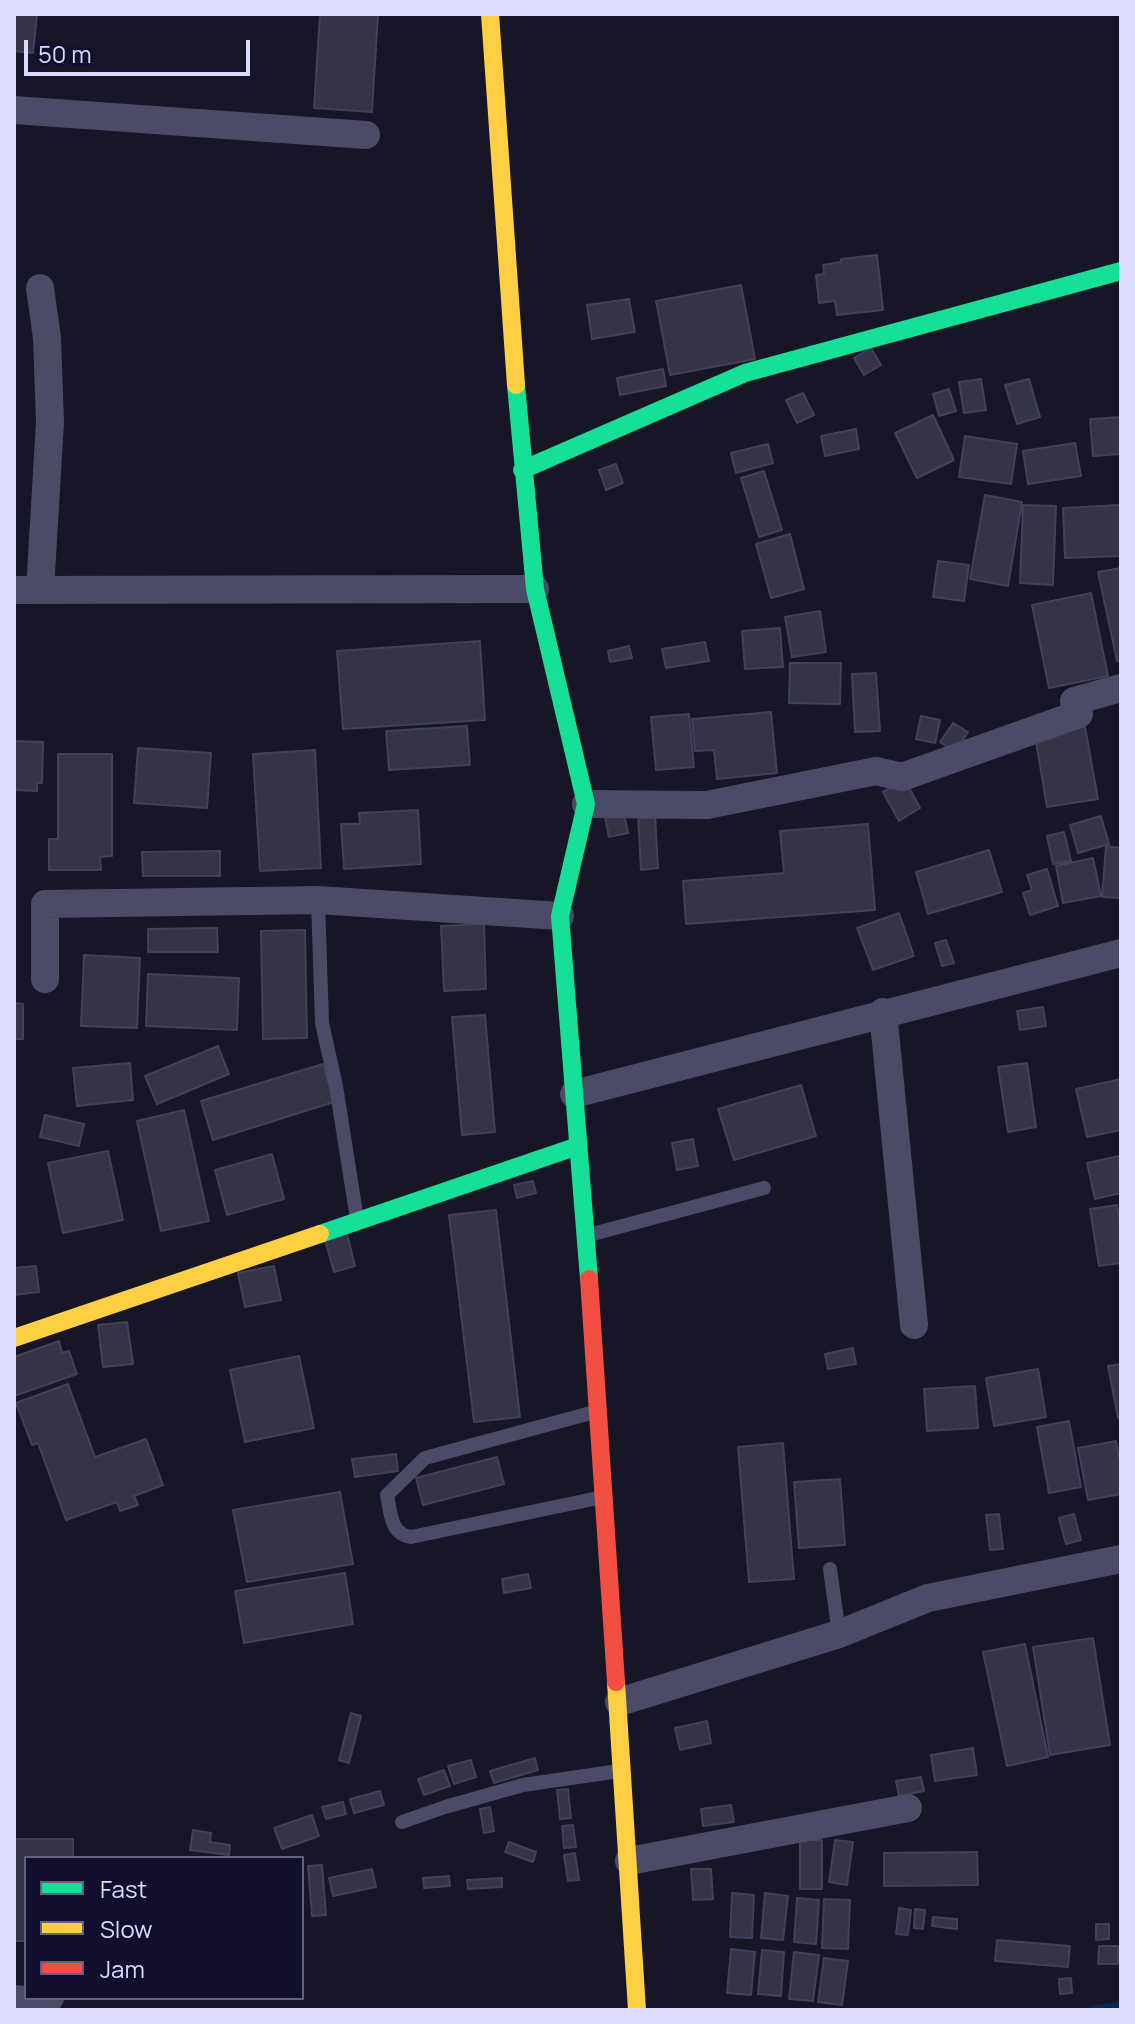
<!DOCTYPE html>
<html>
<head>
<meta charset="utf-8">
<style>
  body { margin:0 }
  #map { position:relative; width:1135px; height:2024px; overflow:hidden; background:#171626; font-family:Manrope,sans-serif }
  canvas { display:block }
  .frame { position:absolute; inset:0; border:16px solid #dbdbff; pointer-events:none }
  .legend { position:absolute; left:24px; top:1856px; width:280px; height:144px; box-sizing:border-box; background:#110f2d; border:2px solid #626181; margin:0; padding:10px 14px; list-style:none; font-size:24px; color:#dbdbff }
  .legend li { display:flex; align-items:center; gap:16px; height:40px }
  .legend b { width:40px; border:2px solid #626181 }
  .scale { position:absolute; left:24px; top:40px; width:226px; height:36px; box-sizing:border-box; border:4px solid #dbdbff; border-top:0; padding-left:10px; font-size:24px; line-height:28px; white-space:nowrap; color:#dbdbff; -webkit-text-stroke:6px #110f2d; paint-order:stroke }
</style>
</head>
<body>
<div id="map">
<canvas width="1135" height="2024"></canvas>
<div class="frame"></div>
<ul class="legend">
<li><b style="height:10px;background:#16e098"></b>Fast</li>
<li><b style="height:10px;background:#ffcf43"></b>Slow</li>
<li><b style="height:10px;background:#f24e42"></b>Jam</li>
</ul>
<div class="scale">50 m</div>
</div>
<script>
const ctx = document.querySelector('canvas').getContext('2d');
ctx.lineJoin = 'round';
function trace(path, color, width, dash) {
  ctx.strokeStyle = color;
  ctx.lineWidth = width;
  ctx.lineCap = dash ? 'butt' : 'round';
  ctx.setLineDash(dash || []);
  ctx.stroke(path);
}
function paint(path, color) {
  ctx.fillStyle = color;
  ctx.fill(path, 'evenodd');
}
trace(new Path2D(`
  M1093,2010L1121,2006`), '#09294f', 9);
const building = new Path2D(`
  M14,14H37L33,53L14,51Z
  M320,14H378L372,112L314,108Z
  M877,255L883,310L837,315L835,301L819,303L816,275L824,274L823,265L841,262V259Z
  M741,285L755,359L670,375L656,301Z
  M629,299L635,332L592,339L587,305Z
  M871,348L881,365L864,375L854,358Z
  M663,369L666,386L620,395L617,378Z
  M981,379L986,410L964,413L959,382Z
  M1029,379L1040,417L1017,424L1005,385Z
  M949,389L956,411L939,416L933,394Z
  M803,393L814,415L797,423L786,400Z
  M933,415L954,460L917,478L895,433Z
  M1121,417V454L1093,456L1090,419Z
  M856,429L859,449L825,456L821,436Z
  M965,436L1017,444L1011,484L959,477Z
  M1075,443L1081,476L1028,484L1023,451Z
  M768,444L773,463L736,473L731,453Z
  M616,464L623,483L606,490L599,470Z
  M764,471L782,530L759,537L741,478Z
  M985,495L1022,502L1008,586L970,579Z
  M1023,505L1056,506L1053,585L1020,583Z
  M1120,505L1121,556L1065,558L1063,508Z
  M790,534L804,589L771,598L756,544Z
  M938,561L969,565L964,601L933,597Z
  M1121,568V660L1117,661L1098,572Z
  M1091,593L1108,676L1049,688L1032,605Z
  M820,611L826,652L792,657L785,617Z
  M780,628L783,667L745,669L742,631Z
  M480,641L485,720L343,729L337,651Z
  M705,642L709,661L666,668L662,649Z
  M629,646L632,658L610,662L608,651Z
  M790,663H841L840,704L789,703Z
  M876,673L880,731L855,732L852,674Z
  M771,712L777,773L717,779L714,750L695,751L692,719Z
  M689,714L694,767L656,770L651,717Z
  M921,716L940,720L935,743L916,739Z
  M953,723L968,732L955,752L940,742Z
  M467,726L470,765L389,770L386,731Z
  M1085,727L1098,799L1047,807L1035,736Z
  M14,741L43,742L42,783H37V791L14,790Z
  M138,748L211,753L207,808L134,803Z
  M315,750L321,868L260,871L253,754Z
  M58,754H112V856L100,857L101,870H49V839H58Z
  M905,780L920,808L899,821L883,792Z
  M418,810L421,864L344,869L341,824H360L359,813Z
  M624,814L628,833L609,837L605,817Z
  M655,814L658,868L641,870L638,815Z
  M1101,816L1109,844L1078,853L1070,825Z
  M868,824L875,910L686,924L683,881L784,873L780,831Z
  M1064,832L1071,861L1053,864L1047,836Z
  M1106,846L1121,848V898L1102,897Z
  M989,850L1002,892L928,914L916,872Z
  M220,851V876H143L142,852Z
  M1093,858L1101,896L1063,903L1056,866Z
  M1047,869L1058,906L1030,915L1023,893L1032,890L1027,875Z
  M899,913L914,956L873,970L857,928Z
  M484,924L486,989L444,991L441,926Z
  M217,928L218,952H148V929Z
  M305,930L307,1038L263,1039L261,931Z
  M946,940L954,963L942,966L935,943Z
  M84,955L140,958L137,1028L81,1026Z
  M148,974L239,978L237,1030L146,1026Z
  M14,1003L23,1004V1039H14Z
  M1043,1007L1046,1026L1020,1030L1017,1011Z
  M485,1015L495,1132L462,1135L452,1017Z
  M218,1046L229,1074L157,1104L145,1076Z
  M130,1063L133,1100L77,1106L73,1068Z
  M1027,1063L1036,1127L1008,1132L998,1067Z
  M323,1064L334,1102L213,1140L201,1101Z
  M1121,1079V1130L1087,1137L1076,1089Z
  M801,1085L816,1136L734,1160L718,1109Z
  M184,1110L209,1221L161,1231L137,1121Z
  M45,1115L84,1124L79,1146L40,1137Z
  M693,1139L698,1166L677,1170L672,1143Z
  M108,1151L123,1220L63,1233L48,1163Z
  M272,1154L284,1199L227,1215L215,1170Z
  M1119,1156L1121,1193L1095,1199L1087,1163Z
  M533,1181L536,1193L517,1198L514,1185Z
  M1117,1205L1121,1230V1263L1099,1266L1090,1209Z
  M496,1210L520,1417L474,1422L449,1215Z
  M346,1230L355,1266L334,1272L324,1236Z
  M36,1266L39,1292L14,1295V1268Z
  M274,1266L281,1300L245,1307L238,1273Z
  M127,1322L133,1364L103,1367L98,1325Z
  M59,1341L62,1353L69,1351L77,1374L14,1396V1357Z
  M853,1348L856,1364L828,1369L825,1354Z
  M299,1356L314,1428L245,1442L230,1370Z
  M1121,1364V1418H1118L1108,1366Z
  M1038,1369L1046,1417L994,1426L986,1378Z
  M68,1384L95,1457L146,1439L163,1485L134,1496L138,1505L120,1511L117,1502L66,1520L38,1443L32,1445L16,1403Z
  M975,1386L978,1428L927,1431L924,1389Z
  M1069,1421L1081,1487L1049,1493L1037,1427Z
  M1116,1441L1121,1468V1494L1088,1500L1078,1448Z
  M783,1443L794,1579L749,1582L738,1447Z
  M396,1454L398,1471L355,1477L352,1459Z
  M497,1457L504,1484L423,1505L416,1478Z
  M840,1479L845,1545L799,1548L794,1482Z
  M340,1492L353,1564L247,1582L233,1510Z
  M999,1514L1003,1549L990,1550L986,1515Z
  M1074,1514L1081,1540L1066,1544L1059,1518Z
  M345,1573L353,1624L244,1643L235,1591Z
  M528,1574L531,1588L504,1593L502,1579Z
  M1093,1638L1110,1745L1050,1755L1033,1647Z
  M1025,1644L1048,1757L1007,1766L983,1652Z
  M351,1713L361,1716L349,1763L339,1760Z
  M707,1721L711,1743L680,1750L675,1728Z
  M973,1748L977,1775L935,1781L931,1755Z
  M535,1758L538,1770L494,1783L490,1771Z
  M471,1760L476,1777L454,1784L448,1766Z
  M444,1770L450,1786L424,1795L418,1779Z
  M921,1777L924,1791L899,1796L896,1781Z
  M568,1789L571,1818L560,1819L557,1790Z
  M380,1791L384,1805L354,1813L350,1799Z
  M343,1802L346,1814L326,1819L322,1807Z
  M731,1805L734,1822L703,1826L701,1809Z
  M490,1807L494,1831L484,1833L480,1809Z
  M312,1815L319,1836L282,1849L274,1828Z
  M573,1825L576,1847L564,1848L562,1826Z
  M193,1830L211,1833L210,1842L230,1845L229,1855L190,1850Z
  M14,1839H73V1858H26V1941H14Z
  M800,1840H822V1889H800Z
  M835,1840L853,1842L847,1885L829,1882Z
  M509,1842L536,1852L533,1862L505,1852Z
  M977,1852L978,1885L884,1886V1853Z
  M575,1853L579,1880L568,1881L564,1855Z
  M322,1865L326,1915L312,1916L308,1866Z
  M372,1869L376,1887L333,1896L329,1878Z
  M691,1869H711L713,1899L693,1900Z
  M449,1876L450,1886L424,1888L423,1878Z
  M502,1878V1887L468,1889L467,1880Z
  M732,1893L754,1895L752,1938L730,1937Z
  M765,1893L788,1896L783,1940L761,1938Z
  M797,1898L819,1900L816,1944L794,1942Z
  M824,1899L850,1900L848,1949L822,1948Z
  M899,1908L911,1910L908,1935L896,1934Z
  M915,1909L925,1910L923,1929L914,1928Z
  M933,1917L957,1919V1929L932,1926Z
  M1096,1924H1109V1939L1096,1940Z
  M997,1940L1070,1946L1068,1967L995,1961Z
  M1099,1946H1118V1964H1098Z
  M731,1949L755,1952L751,1995L727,1993Z
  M762,1950L784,1952L781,1996L758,1994Z
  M794,1952L819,1955L813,2001L789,1999Z
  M824,1958L848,1961L842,2005L818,2002Z
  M1071,1978L1072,1993L1060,1994L1059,1979Z`);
paint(building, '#353447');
trace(building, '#424159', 2);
trace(new Path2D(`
  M318,900L322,1023L336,1086L357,1219
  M589,1235L764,1188
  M598,1411L425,1458L387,1495C391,1513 390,1534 411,1537L603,1497
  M830,1569L839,1634
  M402,1822L445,1807L523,1785L619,1771`), '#4a4c67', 14);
trace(new Path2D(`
  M14,110L366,135
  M14,590L535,589
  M40,590L50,422L47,338L40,288
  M586,804L707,805L876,771L902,777L1079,714L1074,701L1121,688
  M45,979V904L318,900L560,916
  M883,1012L914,1325
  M574,1094L1121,953
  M619,1702L839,1634L928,1598L1121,1559
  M629,1861L908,1808
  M14,1999L35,2001L50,1998`), '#4a4c67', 28);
trace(new Path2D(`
  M516,385L535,589L586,804L560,916L589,1279
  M522,470L745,373L1121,271
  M320,1234L578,1146`), '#16e098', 18);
trace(new Path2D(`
  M490,14L516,385
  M14,1338L320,1234
  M616,1682L637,2010`), '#ffcf43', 18);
trace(new Path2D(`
  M589,1279L616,1682`), '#f24e42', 18);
</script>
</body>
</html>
